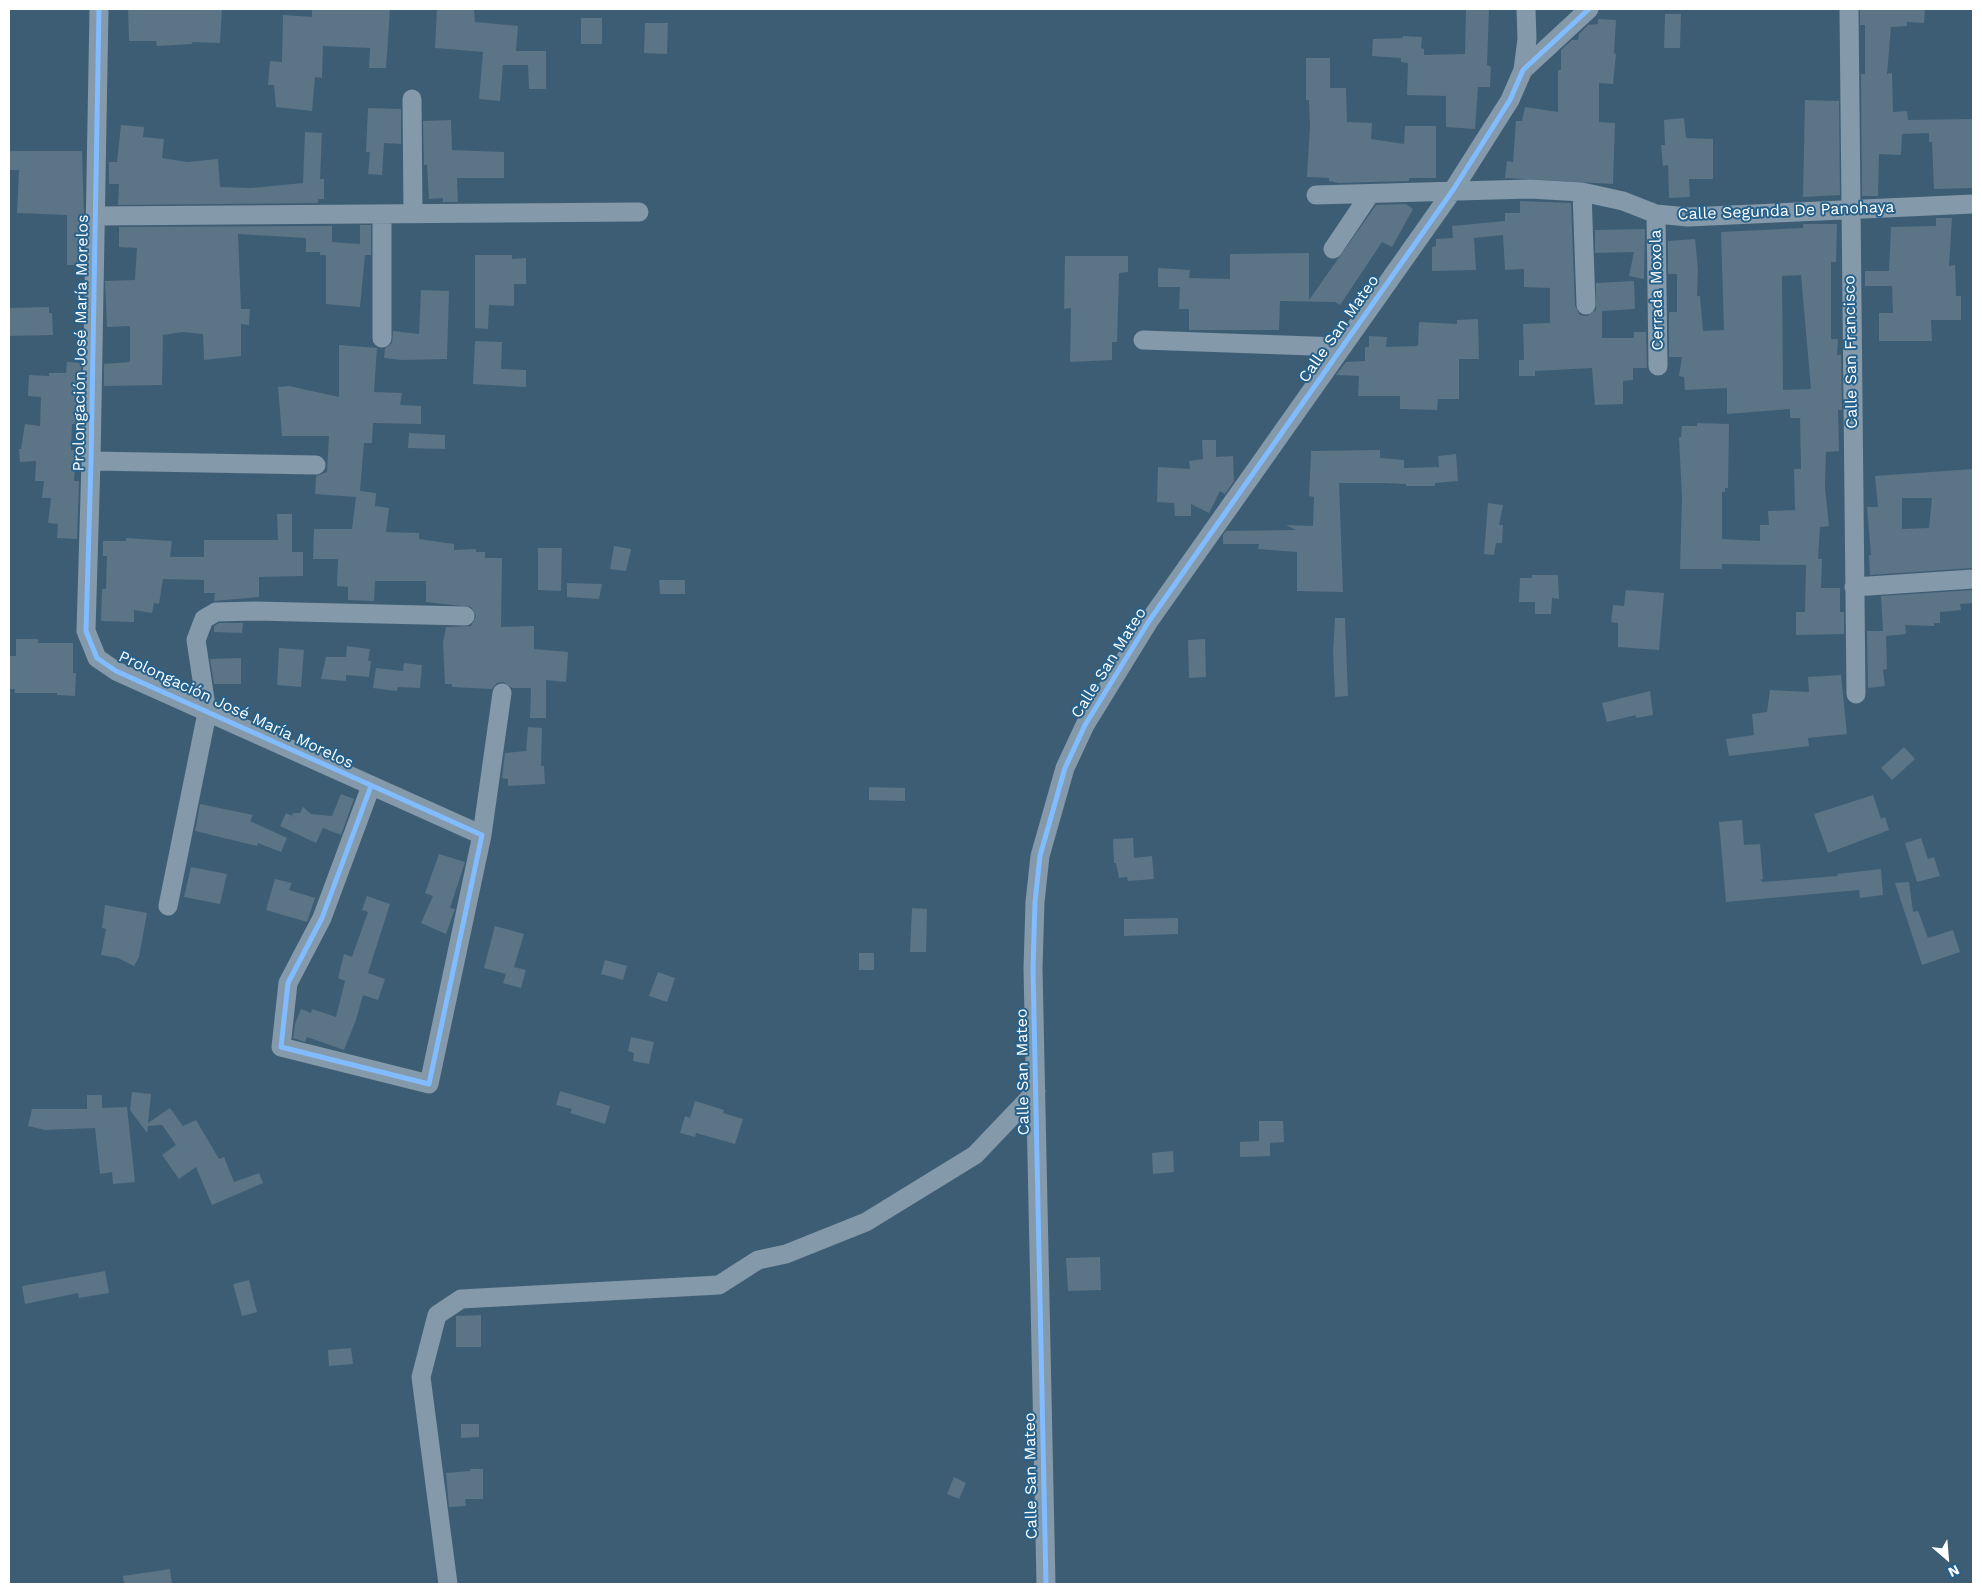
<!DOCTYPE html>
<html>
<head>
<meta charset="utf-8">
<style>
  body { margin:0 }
  #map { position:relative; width:1982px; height:1593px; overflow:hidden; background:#3d5d74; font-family:"Work Sans",sans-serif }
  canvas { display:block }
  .frame { position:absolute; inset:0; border:10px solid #fff; pointer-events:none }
  .north { position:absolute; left:1922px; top:1533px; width:50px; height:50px; -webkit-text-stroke:4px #26618b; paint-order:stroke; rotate:153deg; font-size:14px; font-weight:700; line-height:20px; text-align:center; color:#fff }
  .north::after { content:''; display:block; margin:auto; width:18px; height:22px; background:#fff; clip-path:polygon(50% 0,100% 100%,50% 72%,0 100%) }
</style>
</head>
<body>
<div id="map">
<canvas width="1982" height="1593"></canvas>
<div class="frame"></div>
<div class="north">N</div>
</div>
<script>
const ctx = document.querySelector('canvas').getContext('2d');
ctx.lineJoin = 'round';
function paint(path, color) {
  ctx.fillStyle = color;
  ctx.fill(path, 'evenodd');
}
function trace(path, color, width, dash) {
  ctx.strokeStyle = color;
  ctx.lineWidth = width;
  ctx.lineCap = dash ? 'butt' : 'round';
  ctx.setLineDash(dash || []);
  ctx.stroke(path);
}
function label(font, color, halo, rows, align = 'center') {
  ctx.font = font + ' "Work Sans",sans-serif';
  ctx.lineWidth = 4;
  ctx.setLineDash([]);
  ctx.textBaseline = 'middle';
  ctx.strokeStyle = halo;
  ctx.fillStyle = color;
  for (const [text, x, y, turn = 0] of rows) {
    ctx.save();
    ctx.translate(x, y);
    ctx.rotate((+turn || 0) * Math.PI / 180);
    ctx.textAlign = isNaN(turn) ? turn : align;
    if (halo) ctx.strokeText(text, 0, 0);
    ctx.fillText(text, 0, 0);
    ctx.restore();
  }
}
paint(new Path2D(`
  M128,9H222L220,43L192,42V44L157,46L156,41H129Z
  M312,9H390L386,68H369L370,48L323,46L322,78L315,77L312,111L276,107L274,85H268L270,61L282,62L283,15L312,17Z
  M437,9H474L475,22L518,26L516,51H546V89H529L528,65H503L500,101L479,99L483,52L435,48Z
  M1466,9H1489L1487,65L1491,67L1490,87H1478L1475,129L1446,127V96L1407,95L1408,63L1401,62V58L1372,56L1373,39L1403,38V36L1422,37L1421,48L1424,49V55L1465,54Z
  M1860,9H1925L1924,23L1907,22V26L1891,27L1887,74L1892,73L1893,112L1907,111L1908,120L1973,119V188L1934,189L1932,142H1929V133L1902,134L1901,155L1879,154L1878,196H1862L1861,74H1865V25H1860Z
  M1665,14H1681L1680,48H1664Z
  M581,18H602V44H581Z
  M1598,19L1616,20L1614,53L1616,54L1613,84L1599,83V122L1615,123L1613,184L1505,178L1507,161L1513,162L1516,121H1522L1525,107L1558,112V70H1561V50L1572,40H1578L1579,34L1588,25L1598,24Z
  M645,23H668L667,54L644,53Z
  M1306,58H1330V88H1346L1347,122L1372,123L1371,139L1404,144L1405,126H1436V178H1409V181L1339,183L1329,181V178L1307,177L1310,126L1309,100H1306Z
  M1805,100L1839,101L1840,195L1803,197Z
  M368,108L401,109V144L384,143L382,175L368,174L370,152H366Z
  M1684,118L1686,138L1713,139V179H1689L1690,197L1669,198L1668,165L1663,166L1661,145H1665L1664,120Z
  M451,120L452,150L504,152V178H457L458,202H443V198L429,199L427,165H424L423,121Z
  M121,125L144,127L143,137L164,139L162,158L187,162L218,159L220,187L251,188L303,183L305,132L322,133L320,179H324V199H318V203L118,205L119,184H109V162H117Z
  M10,151H82L84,217L81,236V265H67V215L17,213L19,170H9Z
  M1520,201L1571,203L1575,305L1580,315L1587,316L1596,310V283L1634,281L1635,309L1602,311V338H1634V332H1646L1647,368H1633V380L1623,381V404L1595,405L1592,368L1535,371V376H1519V360H1524L1523,324L1550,323V288L1524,287V269L1505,270L1503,235L1474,238L1476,270L1432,271V247L1436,246V239L1453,238L1452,226L1505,221V213H1520Z
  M1406,204L1413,209L1392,247L1382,242L1340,305L1335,302L1280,301L1279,330H1189V309H1179L1180,287H1158V268L1190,270L1189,278L1230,279V254L1309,253V300L1376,205Z
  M1936,218H1952L1949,266L1955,265L1956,296H1961V320H1931L1932,341H1879V313H1893L1892,286H1865V271H1889L1891,227L1936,226Z
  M1803,224H1837L1836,262H1831V339H1838L1837,355H1841L1842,410H1838L1839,451L1826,452L1825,488L1829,526L1820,527L1818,559H1822L1821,588H1840V612H1844V634L1796,635V612H1805L1806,565L1722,564V569H1680L1682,498L1679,437H1681L1682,426H1697V423L1729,424L1728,488H1725V492H1722V539L1760,541V525H1769L1768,511L1795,510L1794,469H1801L1800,418H1790V409L1727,414V388L1685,390L1684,377L1679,376L1682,357H1669V312H1677V274H1668V241L1695,239L1698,270L1697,296H1700L1703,331L1724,330L1721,232L1803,228ZM1801,275L1811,389L1783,390L1782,276Z
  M360,225H371V255H365L360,307L326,304V255H320V252H306V238L238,234L241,309H250L249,325L241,324V356L204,360L203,334L182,332L163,335L162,385L104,386V364L130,362V326L107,327L105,281L135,280L137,248L119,247V227L332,226V242L360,244Z
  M1645,229L1644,279L1629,276L1634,252L1595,253V230Z
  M475,255H512V259L526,258V284H514V306L489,305L488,329L475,328Z
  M1065,256H1128V272L1119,273L1117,342H1112V360L1070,362L1071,308L1064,309Z
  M421,290L449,291L447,359L403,360L384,358L385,348L392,343L393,331L419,334Z
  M49,307V313H52L53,335L9,336V308Z
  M1478,319L1479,359H1459V399H1438L1437,410L1400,409V396H1358L1359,376L1336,375L1346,362L1365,361V347H1369V336L1387,337L1386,347L1418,346L1419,322L1457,324V320Z
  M475,341L502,342L501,369L526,370V387L473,384Z
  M339,345L377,348L374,392L402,393L400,405L421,406V424L373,423L372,443H364L360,491L376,493L375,506L389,508L386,532L419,533V539L454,544V550L476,549V552H485V558H502L501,627L534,626V649L568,652L566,682L546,680V718H530L531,688H512L503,682L497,683L492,689L452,687V684H445L443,643L446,627L471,626L476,616L471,607L426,602V581H375L374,601L348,600V587L337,586L338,559H313L314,529H352L356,497L315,494L316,476L327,472L329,436H282L278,387L289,386L339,397Z
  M67,362L80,363L81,365L80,424H72L71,450H76L74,481H79L77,539L57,538L58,524L48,523L51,498H42L44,481H35L36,461L20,462L19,449H21L25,424L40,426L41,397L28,396L29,375L49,376V373H66Z
  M409,433L445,435V449L408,448Z
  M1202,440H1216V457L1233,456L1234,481L1225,494L1220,491L1209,513L1191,504V516H1175L1174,503L1157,502L1158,467L1190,469L1189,461L1203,459Z
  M1380,450V458L1404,460V468L1439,467L1438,456L1456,454L1458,481L1435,483V486H1406V484L1384,483H1339L1343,592L1297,591V552L1258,549L1259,544H1223V535L1226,531L1296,530L1286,525L1313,526L1314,497L1309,496L1311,451Z
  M1973,469V568L1870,575L1869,555H1871L1867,507H1878L1875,476ZM1902,498H1932L1929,528L1902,529Z
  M1488,503L1503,505L1499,525H1503L1502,543H1496L1494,555L1484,554Z
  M277,514H292V552H303V576L259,577V597L214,601L215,593H204V580L163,579L159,604L154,603L152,613L134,610V622L101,621L102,589H106L107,556H103V541H126V538L172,541L170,557H204V540H278Z
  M614,546L631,549L626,571L610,569Z
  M538,548H562L561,591L538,590Z
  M1532,575H1558L1559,599L1552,598L1551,614H1535V602H1519L1520,578H1532Z
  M659,580H685V594H660Z
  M567,583L602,584L599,599L567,597Z
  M1626,590L1664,593L1659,650L1618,647V623L1611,622L1613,605L1624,606Z
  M1973,590V603L1960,604L1961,610L1940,612V623H1934V626L1905,625L1906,634L1886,636L1887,669L1883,670L1885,686L1868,688L1867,631H1883L1881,596Z
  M1335,618H1345L1348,696L1335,697L1333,651Z
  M219,623H243L242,633L214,632V626Z
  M16,639H38V643H73V673H76L75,696L57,695V693H15V689H9V656H16Z
  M1205,639L1206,677L1189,678L1188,640Z
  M347,646L370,649L368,661H371L369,677L346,675V681L321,679L326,657H346Z
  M279,648L304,650L301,687L277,685Z
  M241,658V684H214L210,659Z
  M404,663L422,665L420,688L398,687L397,691L373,688L376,668L403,671Z
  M1841,675L1847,734L1808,738L1809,746L1729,756L1726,739L1754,735L1752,714L1767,712L1770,690L1809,692L1808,677Z
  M1650,691L1653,715L1636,718V715L1607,722L1602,703Z
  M528,727L542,728L541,766H544L545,784L508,786V779L502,778L505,753L526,751Z
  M1904,747L1915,759L1892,780L1881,768Z
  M869,787L905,788V801L869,800Z
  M341,794L354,799L341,835L323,828L316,843L280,826L286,813L297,818L292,816L293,813H300L303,807L311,814L332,816Z
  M1873,795L1881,819L1885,817L1889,830L1828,853L1814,814Z
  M200,804L253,815L250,821L287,838L281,852L258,843L257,846L195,831Z
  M1742,820L1744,845L1760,844L1763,879L1760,880L1763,882L1838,876L1837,874L1881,869L1883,895L1860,898L1859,890L1726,902L1719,822Z
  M1133,838L1134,858L1152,856L1154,879L1128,881L1127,877L1119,878L1116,863H1114L1113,839Z
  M1921,838L1928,859L1934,857L1940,876L1917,882L1905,843Z
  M439,854L465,862L450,908L455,909L446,934L421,923L433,896L425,893Z
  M191,867L227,874L220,904L184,897Z
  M275,879L292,883L289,890L315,898L307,922L266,910Z
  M1909,882L1913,912L1918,911L1928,938L1953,930L1960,952L1922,965L1895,883Z
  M367,896L390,904L368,973L385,979L378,1000L363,995L356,1020L344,1050L307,1037L305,1042L293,1038L295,1024L301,1009L311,1013L312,1009L336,1017L345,981L338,978L344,954L352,957L368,912L362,910Z
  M105,905L147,913L139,957L134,966L118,958L101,955L106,929L102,928Z
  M912,908L927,909L926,952H910Z
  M1178,918V934L1124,936V919Z
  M495,926L524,934L514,967L526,970L521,988L503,983L506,974L484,968Z
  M859,953H874V970H859Z
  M605,960L627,966L623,980L601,974Z
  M658,972L675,978L667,1002L649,996Z
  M631,1037L654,1042L649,1064L633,1061L634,1053L628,1051Z
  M560,1091L610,1106L605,1124L570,1113L572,1109L556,1105Z
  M132,1092L151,1094L148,1123L170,1108L183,1126L196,1120L219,1159L224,1157L234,1182L259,1173L263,1183L212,1205L196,1167L179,1179L162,1155L176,1145L162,1125L148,1126L147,1133L130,1110Z
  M87,1095H102V1108L127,1107L135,1182L113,1184L112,1172L100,1174L95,1128L45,1130L28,1126L32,1109H87Z
  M695,1101L724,1110L723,1113L743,1119L735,1144L696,1133L695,1137L680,1133L685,1116L690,1118Z
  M1259,1121H1283L1284,1142L1270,1143V1156L1240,1157V1142L1259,1141Z
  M1173,1151L1174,1172L1153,1174L1152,1153Z
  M1100,1257L1101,1290L1068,1291L1066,1258Z
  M105,1271L109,1293L79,1298L78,1293L25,1304L22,1286Z
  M249,1280L257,1312L242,1316L233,1284Z
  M481,1315V1347H456V1316Z
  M351,1348L353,1364L329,1366L328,1350Z
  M461,1424H479V1437L461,1438Z
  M470,1469H483V1499H465L466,1506L449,1507L446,1473L470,1471Z
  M954,1477L966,1483L959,1499L947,1494Z
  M170,1569L172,1584H124L123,1576Z`), '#5b7486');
trace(new Path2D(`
  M99,9L91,461L86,631L97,658L116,671L482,835L429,1084L281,1047L288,983L322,918L371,786
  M1849,9L1856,694
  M1523,70L1527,39L1526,9
  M412,99L413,213
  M1582,192L1586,305
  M1316,195L1530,189L1582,192L1623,201L1656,214L1688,217L1973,204
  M382,214V338
  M1656,214L1658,366
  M96,216L639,212
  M1333,249L1370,194
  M1143,340L1340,347
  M91,461L316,465
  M1854,587L1973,579
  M482,835L502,693
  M168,906L207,713L196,640L204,619L216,612L255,611L465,616
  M448,1584L421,1377L437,1315L461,1299L719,1285L758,1260L786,1254L866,1222L975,1155L1036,1091
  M1046,1584L1033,968L1035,902L1040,856L1065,768L1085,725L1149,621L1453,190L1510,100L1523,70L1589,9`), '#8499a9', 19);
trace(new Path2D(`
  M99,9L91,461L86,631L97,658L116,671L482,835L429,1084L281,1047L288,983L322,918L371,786
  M1046,1584L1033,968L1035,902L1040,856L1065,768L1085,725L1149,621L1453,190L1510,100L1523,70L1589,9`), '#80bcff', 5);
label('16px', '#fff', '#26618b', [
  ["Calle Segunda De Panohaya",1786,211,-2],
  ["Cerrada Moxola",1657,290,-91],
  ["Calle San Mateo",1339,329,-55],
  ["Prolongación José María Morelos",81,343,-89],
  ["Calle San Francisco",1851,352,-91],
  ["Calle San Mateo",1109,663,-58],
  ["Prolongación José María Morelos",236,710,25],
  ["Calle San Mateo",1023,1072,-91],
  ["Calle San Mateo",1031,1476,-91]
]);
</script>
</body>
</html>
